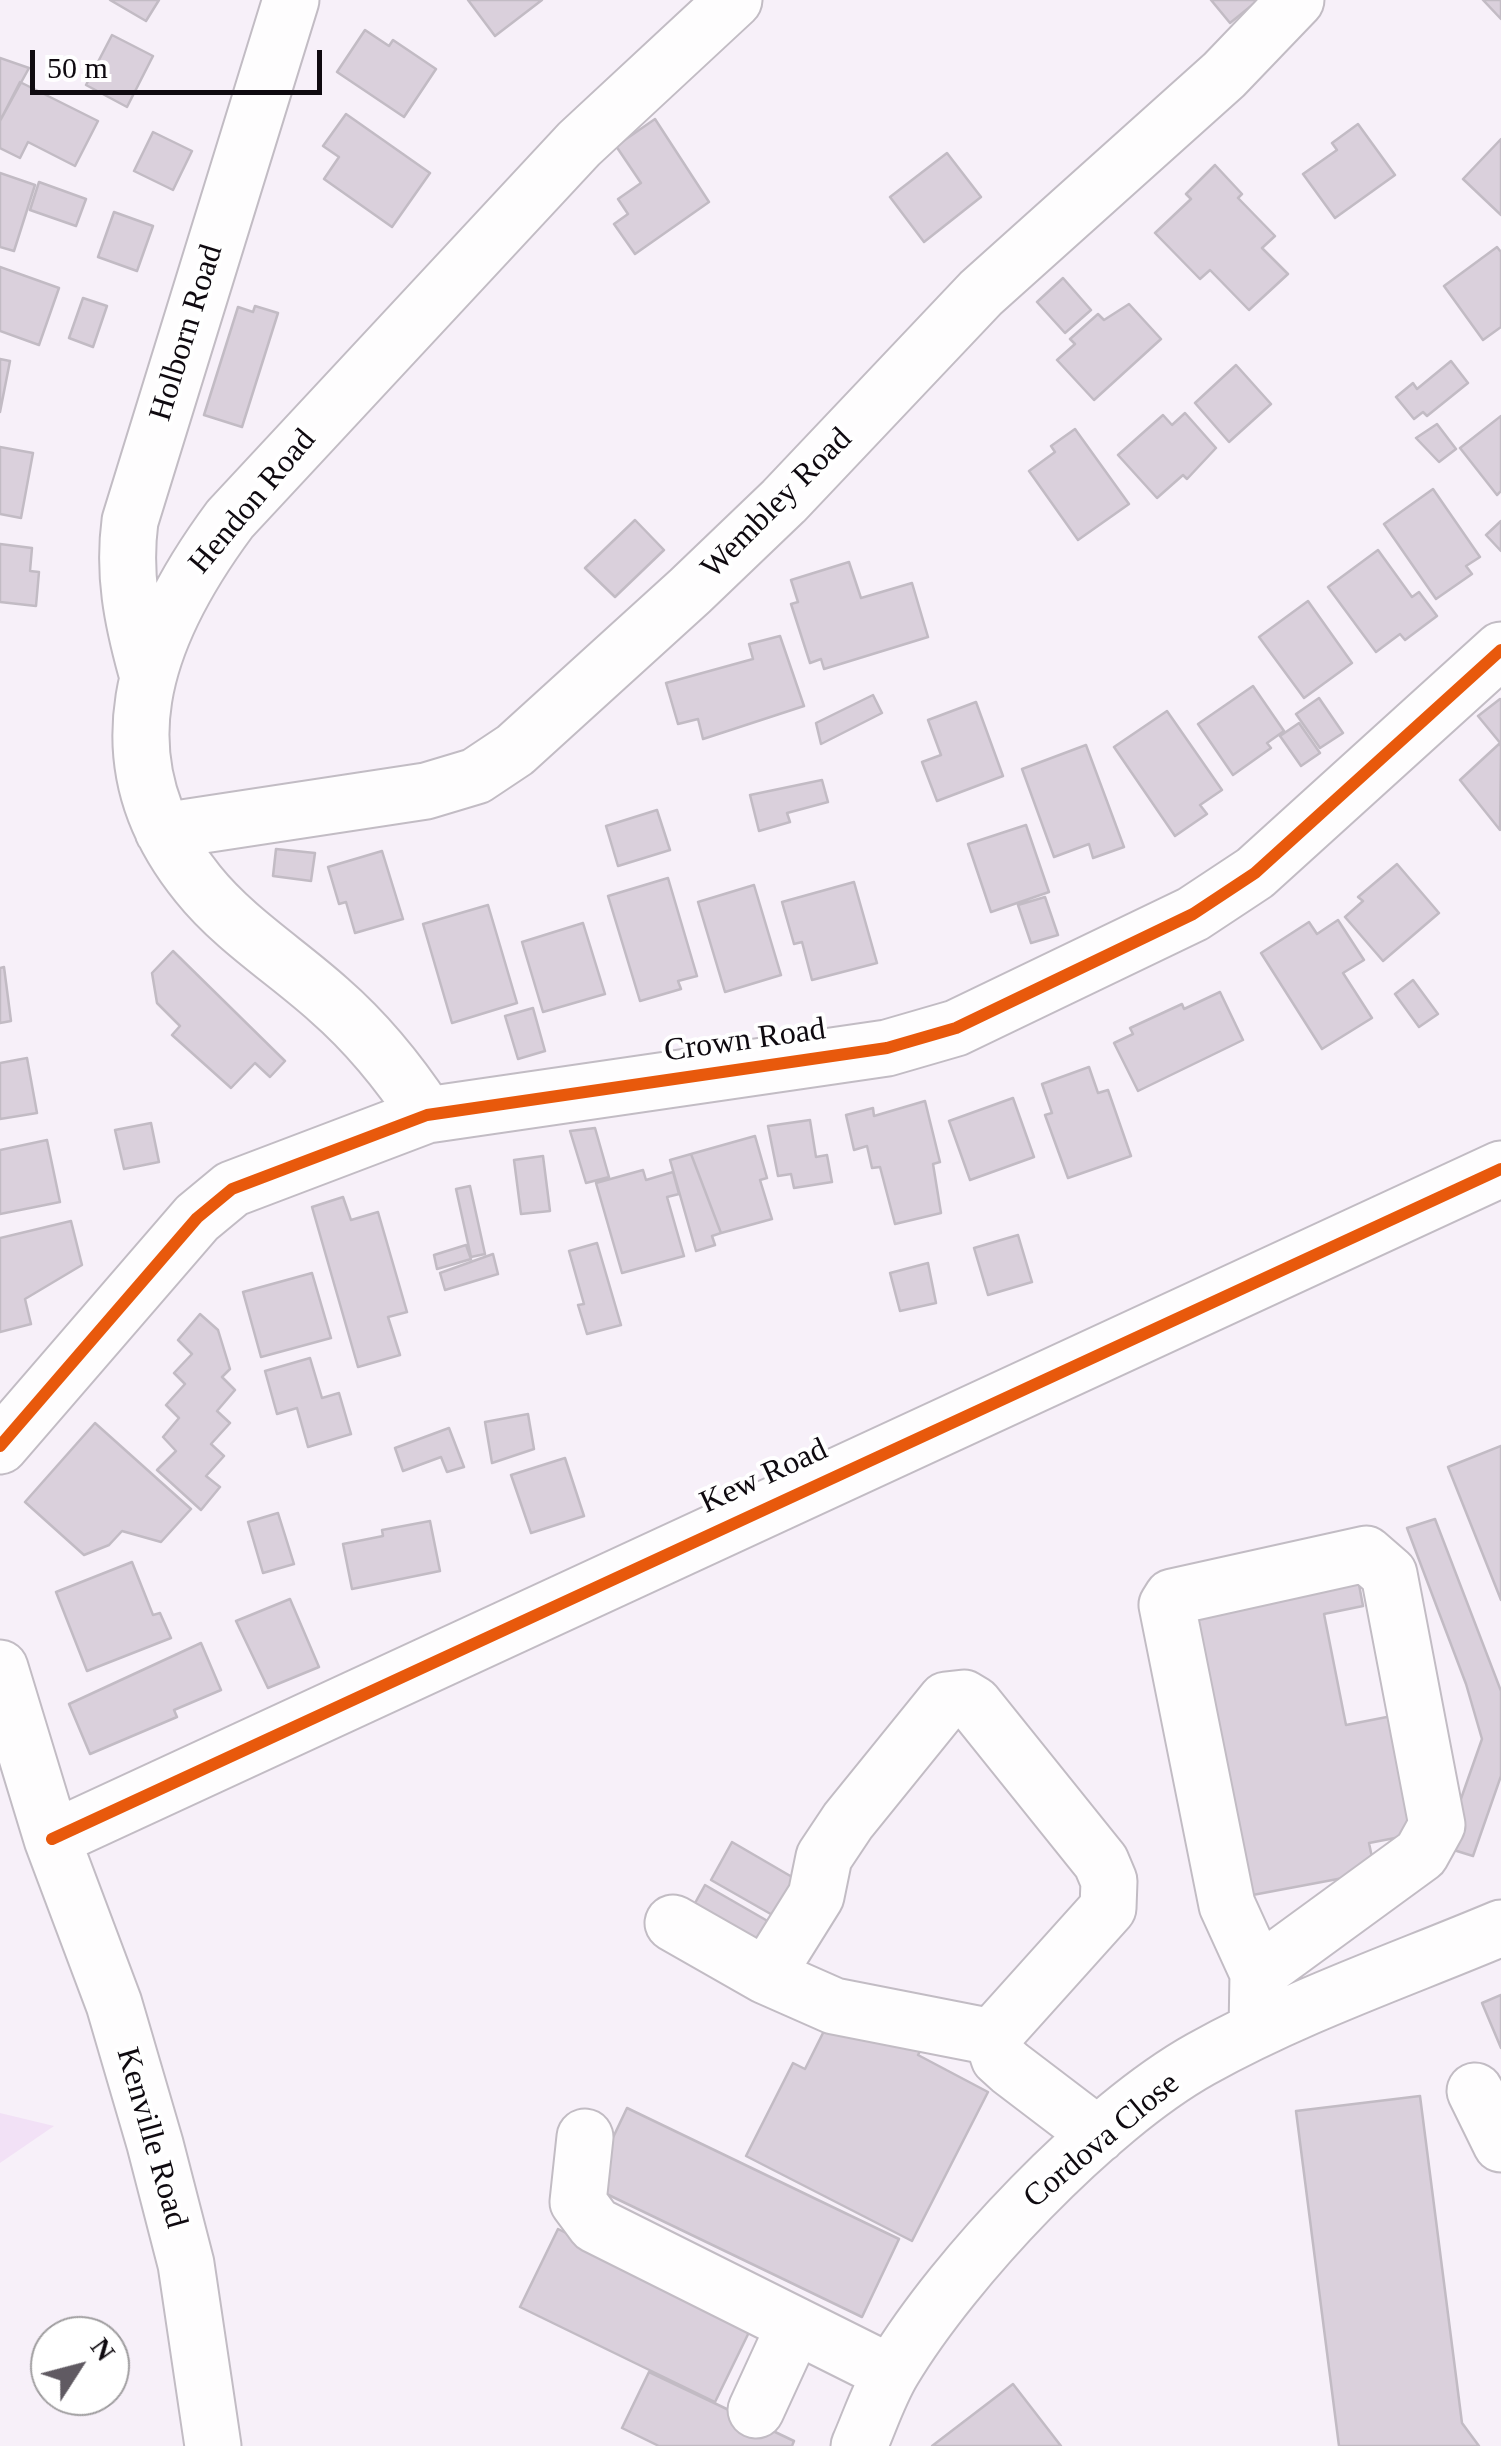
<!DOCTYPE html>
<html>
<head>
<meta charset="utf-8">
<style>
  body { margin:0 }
  #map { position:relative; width:1501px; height:2446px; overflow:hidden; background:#f7f0f9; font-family:Georgia,serif }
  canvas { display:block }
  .north { position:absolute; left:30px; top:2316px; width:100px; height:100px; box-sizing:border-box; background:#fff; border:2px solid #9f9d9f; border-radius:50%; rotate:54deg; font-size:28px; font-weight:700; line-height:40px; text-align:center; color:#0f0a10 }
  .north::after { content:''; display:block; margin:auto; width:35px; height:45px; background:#605a62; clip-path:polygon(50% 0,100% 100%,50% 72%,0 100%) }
  .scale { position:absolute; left:30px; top:50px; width:292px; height:45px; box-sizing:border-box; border:5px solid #0f0a10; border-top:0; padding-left:12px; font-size:30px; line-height:35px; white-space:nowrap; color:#0f0a10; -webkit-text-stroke:8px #fff; paint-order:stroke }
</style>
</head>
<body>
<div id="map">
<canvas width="1501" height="2446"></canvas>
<div class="north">N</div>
<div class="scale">50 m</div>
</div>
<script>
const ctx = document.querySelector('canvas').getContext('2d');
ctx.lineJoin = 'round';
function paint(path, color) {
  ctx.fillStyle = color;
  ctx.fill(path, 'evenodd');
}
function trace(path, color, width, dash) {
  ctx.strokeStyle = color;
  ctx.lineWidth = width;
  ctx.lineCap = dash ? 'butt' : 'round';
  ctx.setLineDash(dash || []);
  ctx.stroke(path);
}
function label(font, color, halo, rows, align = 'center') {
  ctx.font = font + ' Georgia,serif';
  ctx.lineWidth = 8;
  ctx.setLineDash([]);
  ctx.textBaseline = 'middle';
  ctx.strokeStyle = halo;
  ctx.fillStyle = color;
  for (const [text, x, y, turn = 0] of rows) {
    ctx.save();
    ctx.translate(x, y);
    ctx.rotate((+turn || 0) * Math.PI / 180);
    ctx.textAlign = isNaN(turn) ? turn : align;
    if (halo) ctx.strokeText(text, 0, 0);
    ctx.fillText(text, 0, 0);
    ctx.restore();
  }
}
paint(new Path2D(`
  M0,2113L54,2126L0,2163Z`), '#f2e1f6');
const building = new Path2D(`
  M110,0H159L146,21Z
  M468,0H542L495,36Z
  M1211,0H1254L1256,2L1230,23Z
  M1483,0H1501V19Z
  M365,30L389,46L393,40L436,69L404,117L337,72Z
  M112,35L153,56L127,107L86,85Z
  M0,58L29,68L0,121Z
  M20,82L98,121L75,166L28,142L20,158L0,148V121Z
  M346,114L430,173L392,227L324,179L339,157L323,146Z
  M655,119L709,202L635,254L614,224L628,214L618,199L641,183L616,146Z
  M1358,124L1395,175L1335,218L1303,174L1337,150L1332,143Z
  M153,132L192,151L173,190L134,171Z
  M1501,139V215L1463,179Z
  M947,153L981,197L924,242L890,197Z
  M1215,165L1242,194L1238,198L1275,236L1262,248L1288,274L1249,310L1210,270L1200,279L1155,233L1191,199L1186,194Z
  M0,173L35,185L14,251L0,247Z
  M39,182L86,199L76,226L30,210Z
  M114,212L153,226L137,271L98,257Z
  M1497,247L1501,252V327L1483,340L1444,286Z
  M0,267L59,288L39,345L0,331Z
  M1063,278L1091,310L1065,333L1037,302Z
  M83,298L107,306L93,347L69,338Z
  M1129,304L1161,339L1094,400L1057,360L1075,344L1070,339L1098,314L1104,320Z
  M255,306L278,313L242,427L204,415L238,307L253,312Z
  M0,359L10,361L0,412Z
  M1451,361L1468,383L1427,416L1423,412L1414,419L1396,397L1413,383L1417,389Z
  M1236,365L1271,404L1229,442L1195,403Z
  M1185,413L1216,448L1187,479L1183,475L1157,498L1118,455L1163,415L1172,425Z
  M1501,416V491L1497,495L1460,448Z
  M1437,424L1456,449L1439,462L1416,438Z
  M1075,429L1129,504L1078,540L1029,471L1055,452L1051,446Z
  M0,447L33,453L21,518L0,514Z
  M1433,489L1480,557L1466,566L1472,574L1436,599L1384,524Z
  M635,520L664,550L615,597L585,568Z
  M1501,521V551L1486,535Z
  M0,544L32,548L30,571L39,572L36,606L0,602Z
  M1378,550L1412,597L1419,592L1437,616L1405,640L1400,634L1376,652L1328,587Z
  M849,562L861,598L912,583L928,637L824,669L821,659L810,663L791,604L798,602L791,580Z
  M1308,601L1352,663L1304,698L1259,637Z
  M780,636L804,706L703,739L698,719L678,724L666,683L753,659L749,644Z
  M1253,686L1284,731L1267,743L1271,748L1233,775L1198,724Z
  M873,695L882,713L821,744L816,723Z
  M1319,698L1343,733L1320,748L1296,714Z
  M1500,699L1501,700V744L1478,716Z
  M976,702L1003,776L937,801L922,762L941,755L928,720Z
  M1167,711L1222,790L1200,805L1207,814L1175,836L1114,747Z
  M1299,723L1320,753L1301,766L1280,736Z
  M1499,744L1501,746L1500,830L1460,780Z
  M1086,745L1124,847L1093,858L1089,844L1054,857L1022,769Z
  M822,780L828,802L787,813L790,822L759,831L750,795Z
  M657,810L670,850L618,866L606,826Z
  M1026,825L1049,892L991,912L968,844Z
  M276,849L315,853L311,881L273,876Z
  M382,851L403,919L355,933L346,902L339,904L328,867Z
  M1397,864L1439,913L1383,961L1345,917L1363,901L1358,897Z
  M668,878L697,976L678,981L681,989L640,1001L608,896Z
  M854,882L877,963L812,980L802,942L794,944L782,902Z
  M754,885L781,975L725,992L698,902Z
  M1045,897L1058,935L1031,943L1018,905Z
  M488,905L517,1003L452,1023L423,924Z
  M1338,920L1364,960L1343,973L1372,1018L1322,1049L1261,953L1309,922L1317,934Z
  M583,923L605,994L543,1012L522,942Z
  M173,951L285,1061L270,1077L255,1063L231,1088L172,1035L180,1026L157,1003L152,973Z
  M4,967L11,1021L0,1023V968Z
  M1413,980L1438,1014L1419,1027L1395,994Z
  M1220,992L1243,1040L1138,1091L1114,1043L1133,1034L1130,1028L1182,1004L1184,1009Z
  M533,1008L545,1051L518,1059L505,1016Z
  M27,1058L37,1113L0,1119V1063Z
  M1089,1067L1098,1093L1108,1090L1131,1156L1068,1178L1045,1115L1052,1113L1042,1084Z
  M1013,1098L1034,1157L970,1180L949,1121Z
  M925,1101L940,1162L933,1164L941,1213L895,1224L880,1167L872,1168L867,1146L854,1150L846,1115L873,1108L874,1116Z
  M810,1120L816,1157L827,1155L832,1182L794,1188L791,1174L778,1176L768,1126Z
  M151,1123L159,1162L124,1169L115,1130Z
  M595,1128L609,1177L586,1183L570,1131Z
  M755,1136L767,1178L760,1180L772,1219L721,1233L691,1154Z
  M47,1140L60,1202L0,1214V1150Z
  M691,1154L721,1233L712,1236L715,1245L696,1251L670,1160Z
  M543,1156L550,1211L521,1214L514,1160Z
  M643,1170L646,1180L673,1172L679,1194L667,1197L684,1256L622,1273L596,1183Z
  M470,1186L485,1254L471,1257L456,1189Z
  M343,1197L351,1220L378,1212L407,1312L388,1317L400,1355L358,1367L312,1207Z
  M71,1221L82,1265L25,1299L31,1324L0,1332V1238Z
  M1018,1235L1032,1282L988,1295L974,1248Z
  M597,1243L621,1325L587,1334L578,1305L584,1304L569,1251Z
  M466,1245L471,1259L437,1269L434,1255Z
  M493,1254L498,1274L445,1290L440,1273Z
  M928,1263L936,1303L900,1311L890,1273Z
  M312,1273L331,1338L261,1357L243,1292Z
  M200,1314L218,1330L230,1369L222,1377L235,1390L217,1411L230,1423L211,1444L224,1456L206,1476L220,1487L201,1510L157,1470L176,1451L163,1437L179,1418L166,1405L185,1384L174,1373L192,1354L178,1340Z
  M310,1358L322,1398L339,1393L351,1434L308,1447L297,1408L277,1414L265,1371Z
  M528,1414L534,1449L492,1463L485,1422Z
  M95,1423L191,1509L161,1542L122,1531L109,1545L84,1555L25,1502Z
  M449,1428L464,1467L447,1472L441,1457L403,1471L395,1448Z
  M1501,1446V1600L1448,1467Z
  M565,1458L584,1516L531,1533L511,1475Z
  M278,1513L294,1564L263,1573L248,1522Z
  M1435,1519L1501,1691V1776L1473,1856L1444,1847L1482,1739L1466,1684L1407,1528Z
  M430,1521L440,1571L352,1589L343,1544L383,1536L382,1530Z
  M132,1562L153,1615L160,1613L171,1638L87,1671L56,1592Z
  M1355,1563L1363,1606L1324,1614L1346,1725L1397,1715L1421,1833L1369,1843L1375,1872L1226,1900L1169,1611Z
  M290,1599L319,1667L268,1688L236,1621Z
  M201,1643L221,1690L174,1710L177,1717L90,1754L69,1704Z
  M732,1842L811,1888L790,1925L711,1880Z
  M705,1885L785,1931L765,1968L684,1923Z
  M1501,1995V2048L1482,2003Z
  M833,2013L927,2038L918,2055L988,2092L912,2241L746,2156L793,2063L805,2069Z
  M1420,2096L1462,2423L1479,2446H1339L1296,2111Z
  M627,2108L899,2239L862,2317L590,2186Z
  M558,2229L753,2324L715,2402L520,2307Z
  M649,2372L794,2441L792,2446H659L622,2428Z
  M1013,2384L1061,2446H932Z`);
paint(building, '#dad0dc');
trace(building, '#c2bbc4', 2.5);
const minor = new Path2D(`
  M146,670C132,619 123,574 130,521L291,0
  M163,831L426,791L476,776L515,750L690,591L784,501L981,293L1224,75L1296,0
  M427,1115C398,1071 368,1034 329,1000C287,962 234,929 198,884C97,760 144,635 230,519L579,144L734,0
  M0,1446L197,1218L232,1189L427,1115L887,1048L956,1028L1193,914L1255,873L1501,650
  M0,1668L52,1839L114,2004L155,2144L186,2264L213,2446
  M52,1839L1501,1169
  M673,1923L766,1976L816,1896L824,1857L848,1821L946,1700L964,1698L974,1704L1101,1862L1109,1881L1108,1908L992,2037L999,2058L1010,2068L1098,2135
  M766,1976L834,2006L992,2037
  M1257,2030L1258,1973L1227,1905L1167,1605L1172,1597L1366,1554L1389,1574L1437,1825L1421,1854L1258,1973
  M1475,2091L1501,2144
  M585,2137L578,2202L595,2225L891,2373
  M756,2410L795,2325
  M859,2446C870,2421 879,2393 893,2370C954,2268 1097,2117 1201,2059C1296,2006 1401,1970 1501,1928`);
trace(minor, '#c2bcc4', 59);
trace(minor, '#fefdfe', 55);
trace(new Path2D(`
  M0,1446L197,1218L232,1189L427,1115L887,1048L956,1028L1193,914L1255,873L1501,650
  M52,1839L1501,1169`), '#e8590c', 12);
label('32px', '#0f0a10', '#fff', [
  ["Holborn Road",187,333,-73],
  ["Hendon Road",253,502,-50],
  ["Wembley Road",777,504,-45],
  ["Crown Road",745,1041,-8],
  ["Kew Road",764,1477,-25],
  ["Kenville Road",151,2138,74],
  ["Cordova Close",1102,2141,-40]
]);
</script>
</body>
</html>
